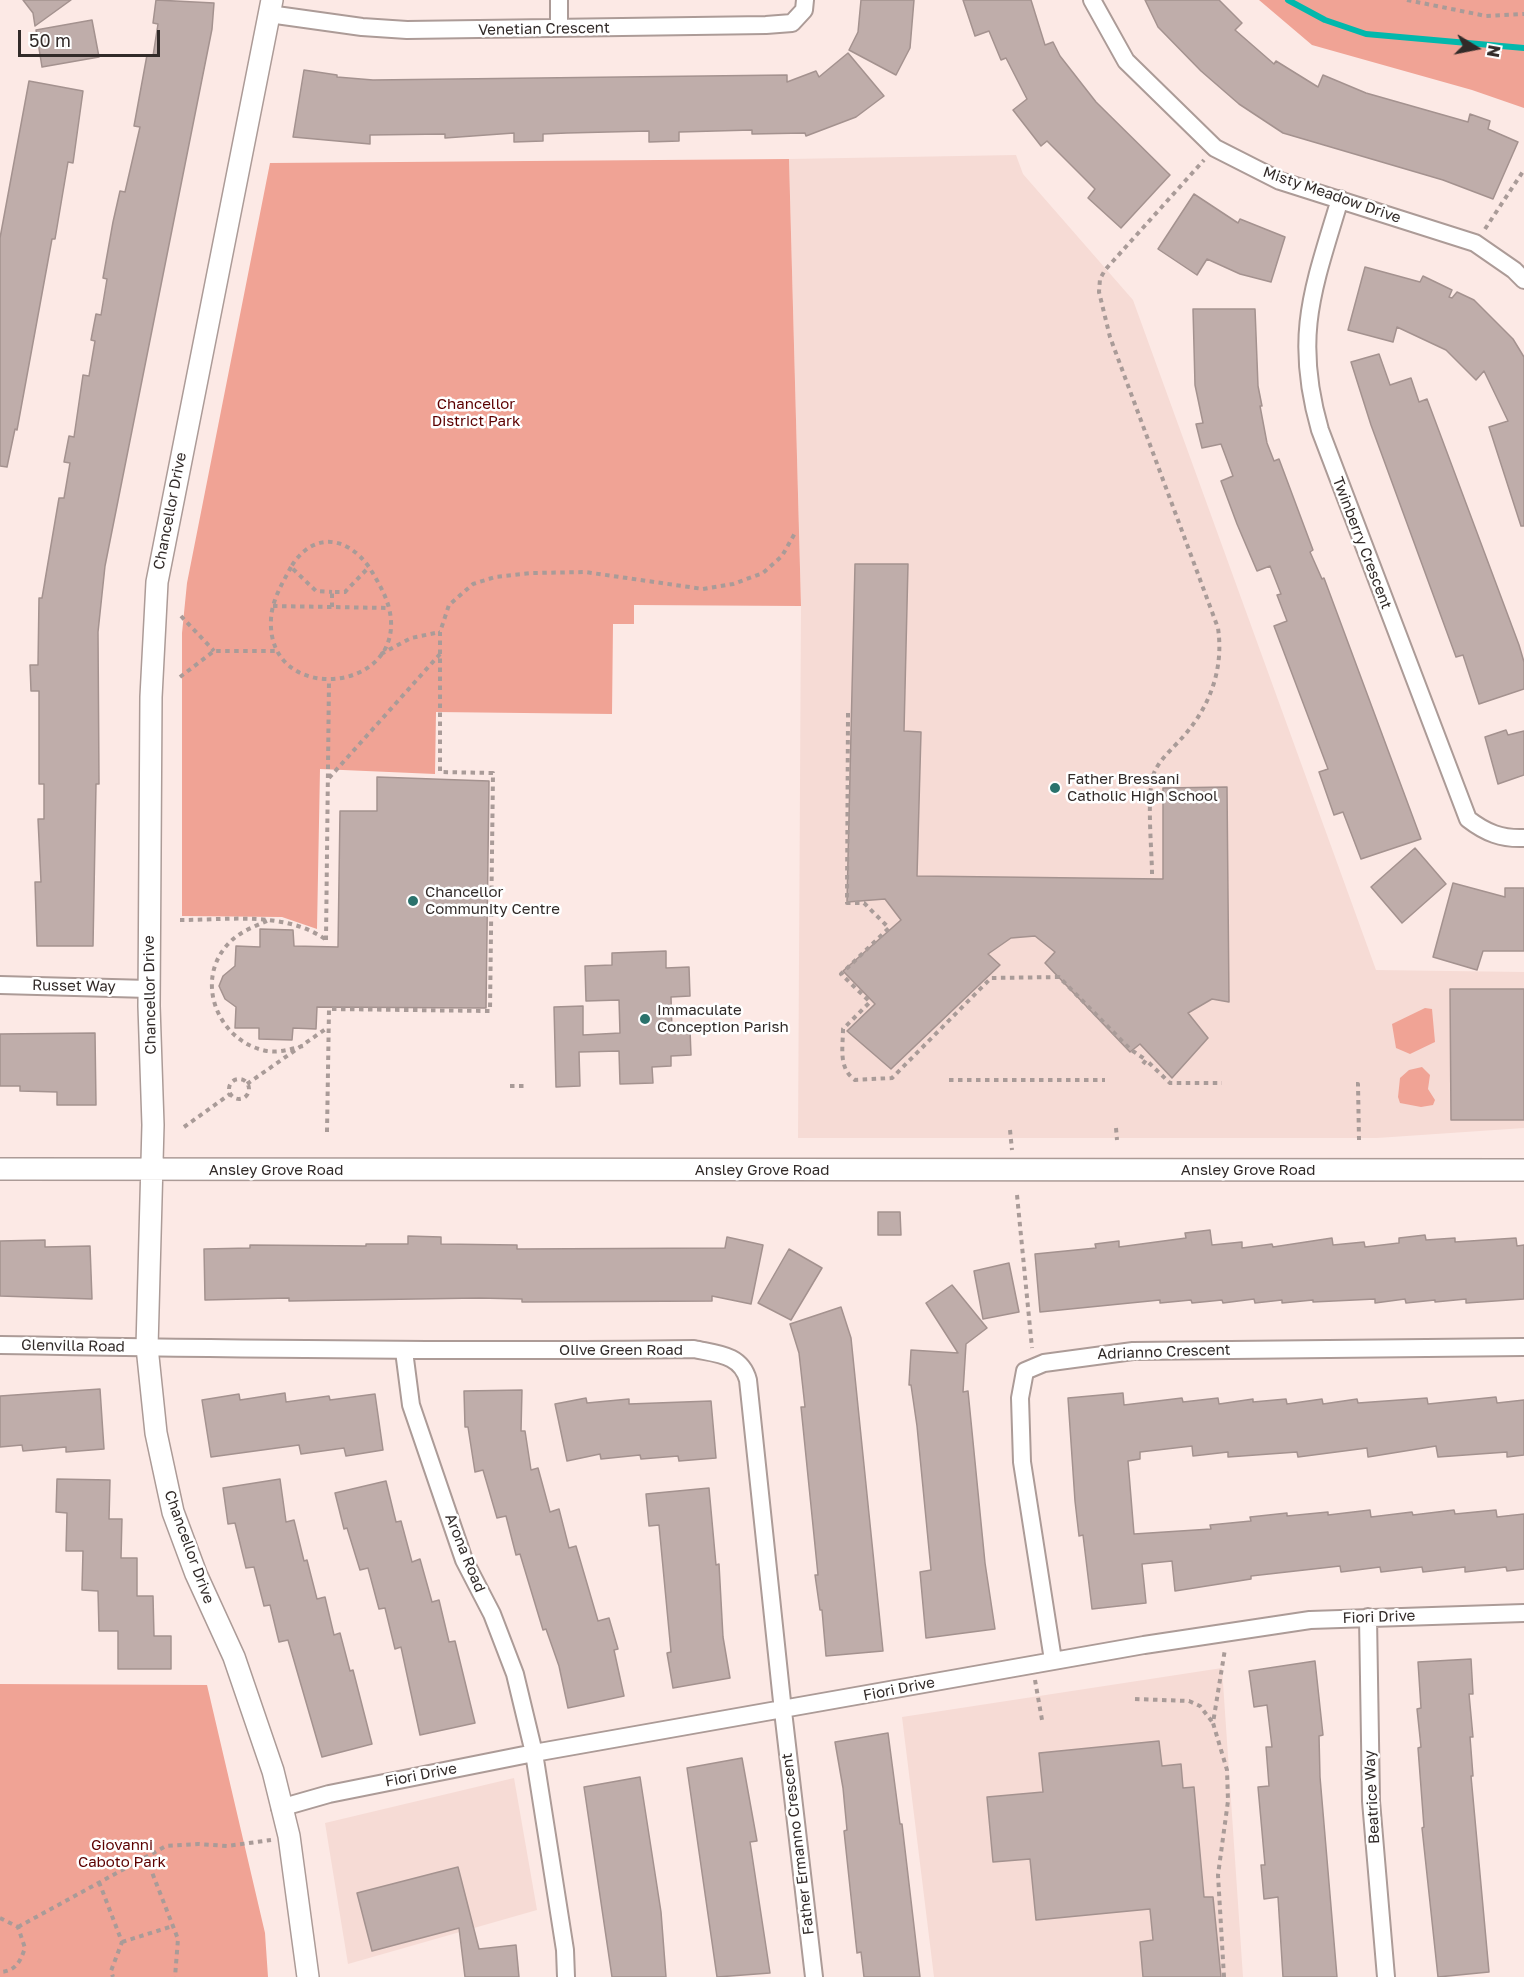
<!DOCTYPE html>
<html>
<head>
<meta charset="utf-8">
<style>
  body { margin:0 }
  #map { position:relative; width:1524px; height:1977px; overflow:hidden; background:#fce9e5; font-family:"Golos Text",sans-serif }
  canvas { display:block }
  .north { position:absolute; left:1446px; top:18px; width:60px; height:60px; -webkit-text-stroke:4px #fff; paint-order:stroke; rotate:100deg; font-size:16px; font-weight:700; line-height:24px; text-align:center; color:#322b29 }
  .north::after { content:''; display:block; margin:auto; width:21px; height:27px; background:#322b29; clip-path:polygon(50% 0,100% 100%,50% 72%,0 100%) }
  .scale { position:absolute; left:18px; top:30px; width:142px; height:27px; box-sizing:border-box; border:3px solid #322b29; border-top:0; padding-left:8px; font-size:18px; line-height:21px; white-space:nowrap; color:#322b29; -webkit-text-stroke:4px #fff; paint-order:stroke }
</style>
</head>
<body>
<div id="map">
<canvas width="1524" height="1977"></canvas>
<div class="north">N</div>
<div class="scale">50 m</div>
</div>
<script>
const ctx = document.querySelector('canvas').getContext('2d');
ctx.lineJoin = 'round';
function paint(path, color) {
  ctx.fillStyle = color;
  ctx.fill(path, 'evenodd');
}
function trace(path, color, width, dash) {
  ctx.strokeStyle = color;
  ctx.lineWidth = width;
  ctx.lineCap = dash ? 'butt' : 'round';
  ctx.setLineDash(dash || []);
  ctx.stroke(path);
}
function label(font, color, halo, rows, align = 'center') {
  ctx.font = font + ' "Golos Text",sans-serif';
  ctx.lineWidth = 5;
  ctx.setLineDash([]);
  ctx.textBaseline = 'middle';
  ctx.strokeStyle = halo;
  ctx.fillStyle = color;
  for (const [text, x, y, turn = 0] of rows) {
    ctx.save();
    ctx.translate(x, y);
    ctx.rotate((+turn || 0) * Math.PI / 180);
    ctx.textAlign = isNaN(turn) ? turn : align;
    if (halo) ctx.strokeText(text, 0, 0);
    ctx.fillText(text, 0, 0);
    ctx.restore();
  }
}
paint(new Path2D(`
  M1016,155L1023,174L1133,300L1376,970L1524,972V1128L1377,1138H798L801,606L789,159Z
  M1222,1668L1243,1977H934L902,1717Z
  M514,1778L537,1910L348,1964L325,1823Z`), '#f6dbd5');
paint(new Path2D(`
  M1259,0H1524V108L1472,90L1312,45Z
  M789,159L801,606L634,605V624H613L612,714L436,712L435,774L320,769L317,929L282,917L182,916V633L187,583L270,163Z
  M1425,1008L1432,1009L1435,1042L1410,1054L1396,1048L1392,1024Z
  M1422,1067L1430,1075L1428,1089L1435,1100L1433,1105L1421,1107L1400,1103L1398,1097L1400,1078L1409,1070Z
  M0,1684L207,1685L265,1933L268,1977H0Z`), '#f0a395');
trace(new Path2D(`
  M1288,0L1325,20L1366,34L1524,48`), '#01b8ac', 6);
const building = new Path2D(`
  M23,0H71L35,26L33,13Z
  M156,0L214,3L212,29L105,566L98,632L99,784H96L93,946H37L35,882H41L38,819H44V784H39V691H31L30,665H38L39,598H42L59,498H64L70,463L64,462L69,436L74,437L83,375L89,376L95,341L91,340L96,314L101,315L107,279L103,278L113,222L120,191L125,192L140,127L134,126L147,55L153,56L158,24L153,23Z
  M861,0H914L910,48L896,75L849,50L858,32Z
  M963,0H1031L1045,45L1053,42L1060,56L1096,102L1170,175L1121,228L1088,198L1095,189L1047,141L1041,146L1013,110L1027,99L1006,58L1001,60L989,31L975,36Z
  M1145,0H1219L1242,23L1235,30L1274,64L1276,61L1318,87L1323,75L1366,93L1468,122L1470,114L1490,121L1488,129L1518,142L1493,199L1443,180L1283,133L1239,104L1201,71L1158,27Z
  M92,20L99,57L42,67L36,30Z
  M848,53L884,96L856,117L806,136L805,133L752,134V130L679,132V141L649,142V131L567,133L543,134V141L514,142V133L445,138V134L370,135V144L293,137L304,70L337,75V77L373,80L787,75V82L816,71L819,77Z
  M29,81L83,91L73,163L68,162L55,239H52L17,430L15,429L7,467L0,466V238Z
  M1194,194L1238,223L1240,219L1285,237L1271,282L1240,274L1207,259L1197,275L1158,249Z
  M1365,267L1420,282L1423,276L1452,290L1449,297L1452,298L1457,292L1474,300L1513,339L1524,357V526H1521L1489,427L1508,421L1484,371L1476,380L1446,350L1397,327L1393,342L1348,330Z
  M1193,309H1255L1258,386L1262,406H1260L1267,443L1274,461L1279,459L1313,550L1310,552L1322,579L1324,578L1421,839L1361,859L1343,812L1334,815L1319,772L1328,769L1274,626L1287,621L1277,595L1281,594L1270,566L1257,571L1237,524L1221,481L1233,476L1221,444L1202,448L1196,424L1203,423L1195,385Z
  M1379,354L1390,385L1411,378L1419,402L1427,399L1519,645L1524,662V689L1479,704L1463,655L1456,657L1371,425L1351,362Z
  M855,564H908L904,731L921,732L917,876L1163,879V788L1227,787L1229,1002L1212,999L1188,1013L1208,1038L1172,1078L1140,1044L1130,1052L1045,963L1055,952L1035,936L1011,938L988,954L1000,965L891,1069L847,1031L875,1004L843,971L901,920L885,899L847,902Z
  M1506,730L1508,735L1524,731V775L1498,784L1485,737Z
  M377,777L489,781L486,1008L317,1007L316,1029L293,1028L292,1040L259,1039V1028H235L236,1007L225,999L219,986L223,976L235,966L236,946L260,947V929L293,930L294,946L338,947L340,811H377Z
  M1415,848L1446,884L1402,923L1371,887Z
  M1453,883L1505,897V888H1524V951H1483L1477,970L1433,957Z
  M666,951V968L689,967L690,996L671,997L672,1031L690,1030L691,1055L671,1056V1066L652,1067L653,1083L620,1084L619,1051L579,1052L580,1086L556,1087L554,1007L583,1006V1035L620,1033L619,1000L586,1001L585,966L612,965V953Z
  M1450,989H1524V1120H1451Z
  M95,1033L96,1105H57V1092L20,1091V1086H0V1034Z
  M878,1212H900L901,1235H878Z
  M1210,1230L1212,1245L1242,1242V1248L1272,1244L1273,1247L1332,1238L1333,1245L1364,1242L1365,1247L1399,1243V1238L1425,1235L1426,1240L1455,1238V1242L1516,1238L1517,1246L1524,1245V1299L1466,1303V1299L1435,1302V1300L1406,1303L1405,1299L1375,1303V1299L1313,1302V1300L1282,1303V1300L1255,1303L1254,1299L1223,1303L1222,1300L1192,1303L1191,1300L1160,1303V1300L1040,1312L1035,1254L1096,1248L1095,1244L1119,1241V1247L1156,1242L1186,1238L1185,1233Z
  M408,1236L441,1237V1244L517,1245V1249L725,1248L727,1237L763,1245L751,1304L712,1296V1301L522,1302V1299L479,1298L289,1301V1298L205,1300L204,1249L250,1248V1245L366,1246V1244H408Z
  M45,1240V1247L90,1246L92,1299L0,1296V1241Z
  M789,1249L822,1268L791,1320L758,1303Z
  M1009,1263L1019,1312L983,1319L974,1271Z
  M952,1285L987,1328L966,1344L963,1392L968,1391L985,1563L995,1629L926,1638L920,1572L931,1570L917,1426L911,1385H909L911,1350L958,1353L926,1303Z
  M841,1307L851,1338L883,1651L826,1656L822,1610H820L815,1575H818L801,1407H805L799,1353L790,1324Z
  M100,1389L104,1449L66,1452V1447L23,1451L22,1445L0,1447V1396Z
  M522,1390L521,1431H525L531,1470L538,1468L550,1512L559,1509L569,1548L576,1546L598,1621L609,1618L618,1649L614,1650L624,1696L568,1708L559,1666L546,1629L543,1630L520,1554L516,1555L506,1516L497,1518L483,1470L475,1472L468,1427H465L464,1391Z
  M285,1393L286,1402L329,1396L330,1400L375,1394L383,1450L346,1456L344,1448L301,1454L299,1445L211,1457L202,1400L239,1394L240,1400Z
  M1123,1393L1124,1405L1182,1398L1183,1402L1218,1398L1219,1404L1253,1399V1402L1286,1399L1287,1404L1322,1399L1323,1404L1357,1399L1358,1403L1427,1398L1428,1404L1496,1397L1497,1403L1524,1400V1455L1507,1457V1452L1438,1457L1436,1446L1368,1457L1367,1448L1298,1457L1297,1452L1228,1457V1452L1193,1456L1192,1446L1140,1452V1459L1128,1461L1134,1534L1211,1529L1210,1525L1251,1521L1250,1517L1287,1513V1516L1328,1512V1515L1370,1510L1371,1517L1412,1512L1413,1515L1454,1510L1455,1514L1496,1510L1497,1517L1524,1514V1569L1507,1571L1506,1567L1465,1572V1567L1423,1572L1422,1567L1381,1572L1380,1567L1341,1572L1340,1566L1251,1576V1579L1175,1591L1172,1561L1142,1564L1146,1603L1092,1609L1083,1535L1079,1536L1075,1501L1068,1398Z
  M586,1398L587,1403L629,1399V1404L711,1401L716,1458L679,1461L678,1456L641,1459L640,1455L601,1459L600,1454L567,1461L555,1404Z
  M57,1479L110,1480L109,1519H122L121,1558H137V1596H153L154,1636H171V1669H118V1631H99L98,1591L82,1590L83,1551H66L67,1513L56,1512Z
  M280,1479L286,1522L294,1520L304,1561L307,1560L317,1599L325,1597L334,1635L340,1633L350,1671L353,1670L372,1744L322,1757L288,1640L279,1642L270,1605L264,1606L254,1567L246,1568L235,1523L228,1524L223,1488Z
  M386,1481L396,1522L401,1521L412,1562L420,1559L432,1602L439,1600L449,1642L455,1641L475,1723L420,1735L401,1647L395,1649L385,1608L379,1609L368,1568L360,1570L347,1528L344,1529L335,1493Z
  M709,1488L716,1565L719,1564L723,1637L730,1678L673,1688L667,1653L671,1652L659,1525L649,1526L646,1494Z
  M1471,1659L1473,1694H1469L1473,1737H1470L1473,1776H1471L1489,1972L1438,1977L1422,1828L1424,1827L1418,1748L1421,1747L1417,1709L1421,1708L1418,1662Z
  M1315,1661L1323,1735L1319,1736L1320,1777L1337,1977H1283L1278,1897L1264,1899L1261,1865H1265L1258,1787L1269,1786L1266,1747H1272L1267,1705L1254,1707L1249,1671Z
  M888,1733L900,1824H902L920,1977H864L861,1952L857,1953L844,1831L847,1830L843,1788L835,1742Z
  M1159,1741L1162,1766L1181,1764L1183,1788L1194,1787L1204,1897H1213L1221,1977H1143L1140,1942L1153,1940L1150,1909L1036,1920L1030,1859L993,1862L987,1797L1043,1792L1039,1753Z
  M742,1758L757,1841L750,1842L770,1973L717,1977L687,1768Z
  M640,1777L661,1912L666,1977H612L584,1787Z
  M458,1867L479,1949L516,1945L519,1977H465L459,1928L372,1951L357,1893Z`);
paint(building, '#bfadaa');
trace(building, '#a4928f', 1.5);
const minor = new Path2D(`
  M1092,0L1126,61L1215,148L1280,181L1475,243L1514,270L1524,280
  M269,14L362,27L407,30L766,25L792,23L804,10L805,0
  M559,28V0
  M1340,199C1313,289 1293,336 1320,430L1468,819C1486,833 1502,839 1524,838
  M0,985L149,989
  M0,1345C231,1349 462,1352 694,1349C717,1354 741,1354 748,1380L783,1711L814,1977
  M404,1351L411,1405L464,1560L492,1614L515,1674L534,1753L565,1950L566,1977
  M1368,1617L1371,1801L1386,1977
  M1053,1660L1022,1462L1020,1398L1025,1371L1044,1363L1133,1351L1524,1347
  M280,1808L329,1794L534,1753L1144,1645L1310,1620L1524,1613`);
const tertiary = new Path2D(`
  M272,0L157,582L151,697L149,1006L153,1125L147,1347L156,1433L173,1512L196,1574L234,1657L273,1771L289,1836L308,1977
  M0,1169L1524,1170`);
trace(minor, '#ac9b97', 20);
trace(tertiary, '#ac9b97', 24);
trace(new Path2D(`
  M1407,0L1486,16L1524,14
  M1485,229L1524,170
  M291,567C282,584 272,600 271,619C266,708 410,693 389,608C385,593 377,580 369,567
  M273,606L389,608
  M332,607V592H345L369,567C346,535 312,532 291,567L316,591L332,592
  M181,616L214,651
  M381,654L411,638L440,632
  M180,677L214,651H278
  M848,713L847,903H864L889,928L841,974L870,1002L843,1029C843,1048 838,1068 855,1080L892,1078L991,978L1059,977L1130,1049L1146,1060
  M329,778L440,654
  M1152,874C1152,850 1146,794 1154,773C1159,760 1173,748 1182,738C1210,707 1224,669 1218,628L1110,337L1099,292L1100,279L1105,270L1204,160
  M180,920C228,920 284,911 325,939
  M267,921C255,926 240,932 231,941C192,978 217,1042 267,1051C280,1053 291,1049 303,1046
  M326,940L329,681
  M1143,1064L1146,1060L1170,1083H1222
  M229 1089a10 10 0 1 1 20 0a10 10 0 1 1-20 0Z
  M949,1080H1105
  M247,1084L327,1028
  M1356,1084H1358L1359,1140
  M510,1086H526
  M184,1127L230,1094
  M1116,1128L1117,1140
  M1010,1130L1012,1150
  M327,1132L329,1009L490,1011L493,773L440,772V632L449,605L473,584L495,577L532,573L585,572L703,589L733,584L763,573L782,556L795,533
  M1017,1195L1032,1348
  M1035,1680L1042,1720
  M1135,1699L1189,1701L1200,1706L1213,1723
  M146,1857L178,1939L175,1977
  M99,1882L122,1942L111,1971L113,1977
  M0,1918L18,1927L25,1948C20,1962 16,1971 0,1972
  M18,1927L166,1846L198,1844L227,1846L271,1840
  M122,1942L173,1926
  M1224,1977L1218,1875L1228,1801L1227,1770L1213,1723L1225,1649`), '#a99b98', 4, [4.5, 4.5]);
trace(minor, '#fff', 16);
trace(tertiary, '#fff', 21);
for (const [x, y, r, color] of [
  [1055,788,6,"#2a726c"],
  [413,901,6,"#2a726c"],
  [645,1019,6,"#2a726c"]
]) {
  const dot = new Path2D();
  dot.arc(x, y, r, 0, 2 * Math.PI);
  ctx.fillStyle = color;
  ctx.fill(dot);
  trace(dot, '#fff', 2);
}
label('15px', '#322b29', '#fff', [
  ["Venetian Crescent",544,29,-1],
  ["Misty Meadow Drive",1332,195,19],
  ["Chancellor Drive",170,511,-79],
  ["Twinberry Crescent",1362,543,69],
  ["Russet Way",74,986,1],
  ["Chancellor Drive",150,995,-91],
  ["Ansley Grove Road",276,1170],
  ["Ansley Grove Road",762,1170],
  ["Ansley Grove Road",1248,1170],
  ["Glenvilla Road",73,1346,1],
  ["Olive Green Road",621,1350],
  ["Adrianno Crescent",1164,1352,-2],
  ["Chancellor Drive",189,1547,70],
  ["Arona Road",465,1553,68],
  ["Fiori Drive",1379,1617,-2],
  ["Fiori Drive",899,1689,-11],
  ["Fiori Drive",421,1775,-11],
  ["Beatrice Way",1372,1797,-93],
  ["Father Ermanno Crescent",798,1844,-97]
]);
label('15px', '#5c0100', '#fff', [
  ["Chancellor",476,404],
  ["District Park",476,421],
  ["Giovanni",122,1845],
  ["Caboto Park",122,1862]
]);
label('15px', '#322b29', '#fff', [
  ["Father Bressani",1067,779],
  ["Catholic High School",1067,796],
  ["Chancellor",425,892],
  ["Community Centre",425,909],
  ["Immaculate",657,1010],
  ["Conception Parish",657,1027]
], 'left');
</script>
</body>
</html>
